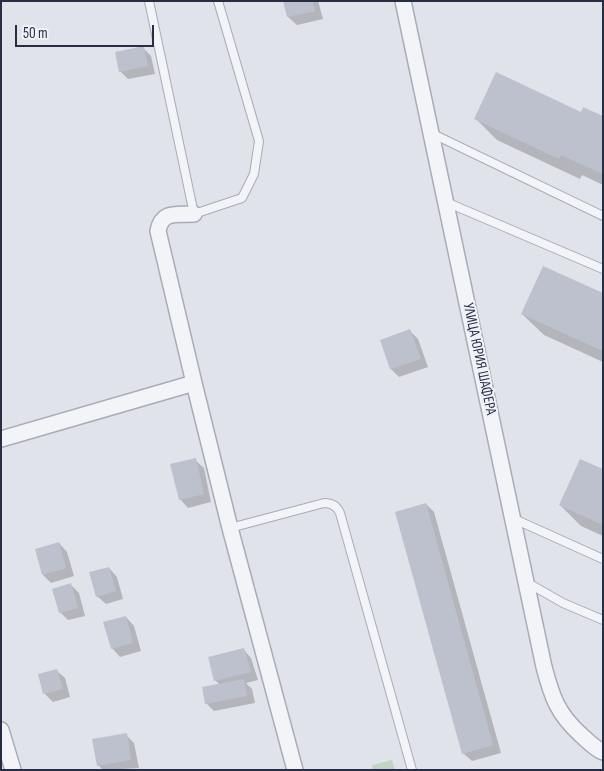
<!DOCTYPE html>
<html>
<head>
<meta charset="utf-8">
<style>
  body { margin:0 }
  #map { position:relative; width:604px; height:771px; overflow:hidden; background:#e0e3ea; font-family:"Sofia Sans Condensed",sans-serif }
  canvas { display:block }
  .frame { position:absolute; inset:0; border:2px solid #272d44; pointer-events:none }
  .scale { position:absolute; left:15px; top:25px; width:139px; height:22px; box-sizing:border-box; border:2px solid #272d44; border-top:0; padding-left:6px; font-size:15px; line-height:18px; white-space:nowrap; color:#272d44; -webkit-text-stroke:4px #f0f2f8; paint-order:stroke }
</style>
</head>
<body>
<div id="map">
<canvas width="604" height="771"></canvas>
<div class="frame"></div>
<div class="scale">50 m</div>
</div>
<script>
const ctx = document.querySelector('canvas').getContext('2d');
ctx.lineJoin = 'round';
function paint(path, color) {
  ctx.fillStyle = color;
  ctx.fill(path, 'evenodd');
}
function trace(path, color, width, dash) {
  ctx.strokeStyle = color;
  ctx.lineWidth = width;
  ctx.lineCap = dash ? 'butt' : 'round';
  ctx.setLineDash(dash || []);
  ctx.stroke(path);
}
function label(font, color, halo, rows, align = 'center') {
  ctx.font = font + ' "Sofia Sans Condensed",sans-serif';
  ctx.lineWidth = 4;
  ctx.setLineDash([]);
  ctx.textBaseline = 'middle';
  ctx.strokeStyle = halo;
  ctx.fillStyle = color;
  for (const [text, x, y, turn = 0] of rows) {
    ctx.save();
    ctx.translate(x, y);
    ctx.rotate((+turn || 0) * Math.PI / 180);
    ctx.textAlign = isNaN(turn) ? turn : align;
    if (halo) ctx.strokeText(text, 0, 0);
    ctx.fillText(text, 0, 0);
    ctx.restore();
  }
}
paint(new Path2D(`
  M392,760L395,770H373L372,765Z`), '#c3d5c1');
paint(new Path2D(`
  M285,1H318L323,19L297,25L288,17Z
  M143,48L151,56L155,74L128,79L120,71Z
  M582,113L603,118V185L582,175L580,179L497,140L476,119Z
  M603,294V362L544,335L522,314Z
  M410,331L418,339L428,367L399,377L391,369L382,341Z
  M195,460L204,468L211,502L188,508L180,499Z
  M603,470V536L581,526L560,505Z
  M426,504L434,512L501,753L472,761L463,753Z
  M59,543L67,552L74,576L51,583L43,575Z
  M109,568L117,577L123,599L106,604L97,596Z
  M71,585L79,593L85,616L68,620L60,612Z
  M126,617L134,626L141,651L120,657L112,648Z
  M243,649L251,658L258,680L246,683L252,689L255,703L214,711L206,703L220,685L215,680Z
  M56,670L65,678L70,697L53,702L45,694L39,675Z
  M126,735L134,743L139,768L103,770L98,765Z`), '#0003');
paint(new Path2D(`
  M283,1H313L315,11L287,17Z
  M144,46L148,66L119,72L115,52Z
  M496,72L581,112L583,107L603,116V174L561,155L559,159L474,119Z
  M543,266L603,293V351L521,314Z
  M410,329L421,359L390,369L380,340Z
  M196,458L204,494L179,500L170,464Z
  M580,459L603,469V525L559,505Z
  M426,503L493,745L462,754L395,512Z
  M59,542L66,568L42,575L35,549Z
  M109,567L116,591L96,597L89,572Z
  M71,583L78,608L59,613L52,589Z
  M126,616L133,643L111,649L103,622Z
  M244,648L251,672L214,681L208,657Z
  M57,669L63,689L43,694L38,674Z
  M244,679L247,696L205,704L202,687Z
  M127,733L131,760L97,766L92,739Z`), '#bdc1ce');
const lane = new Path2D(`
  M149,1L194,214L242,198L254,174L259,141L218,1
  M431,133L603,216
  M446,202L603,269
  M512,518L603,559
  M230,528L324,503C332,503 337,506 340,513L412,770
  M528,583L563,603L603,620`);
const street = new Path2D(`
  M403,1L544,667C552,697 557,713 581,735C588,741 594,748 603,752
  M194,383L158,231C162,210 177,215 194,214
  M1,439L194,383L230,528L295,770
  M1,730L13,770`);
trace(lane, '#a8acb8', 10);
trace(street, '#a8acb8', 18);
trace(lane, '#f3f4f8', 8);
trace(street, '#f3f4f8', 15);
label('15px', '#272d44', '#f0f2f8', [
  ["УЛИЦА ЮРИЯ ШАФЕРА",479,359,78]
]);
</script>
</body>
</html>
